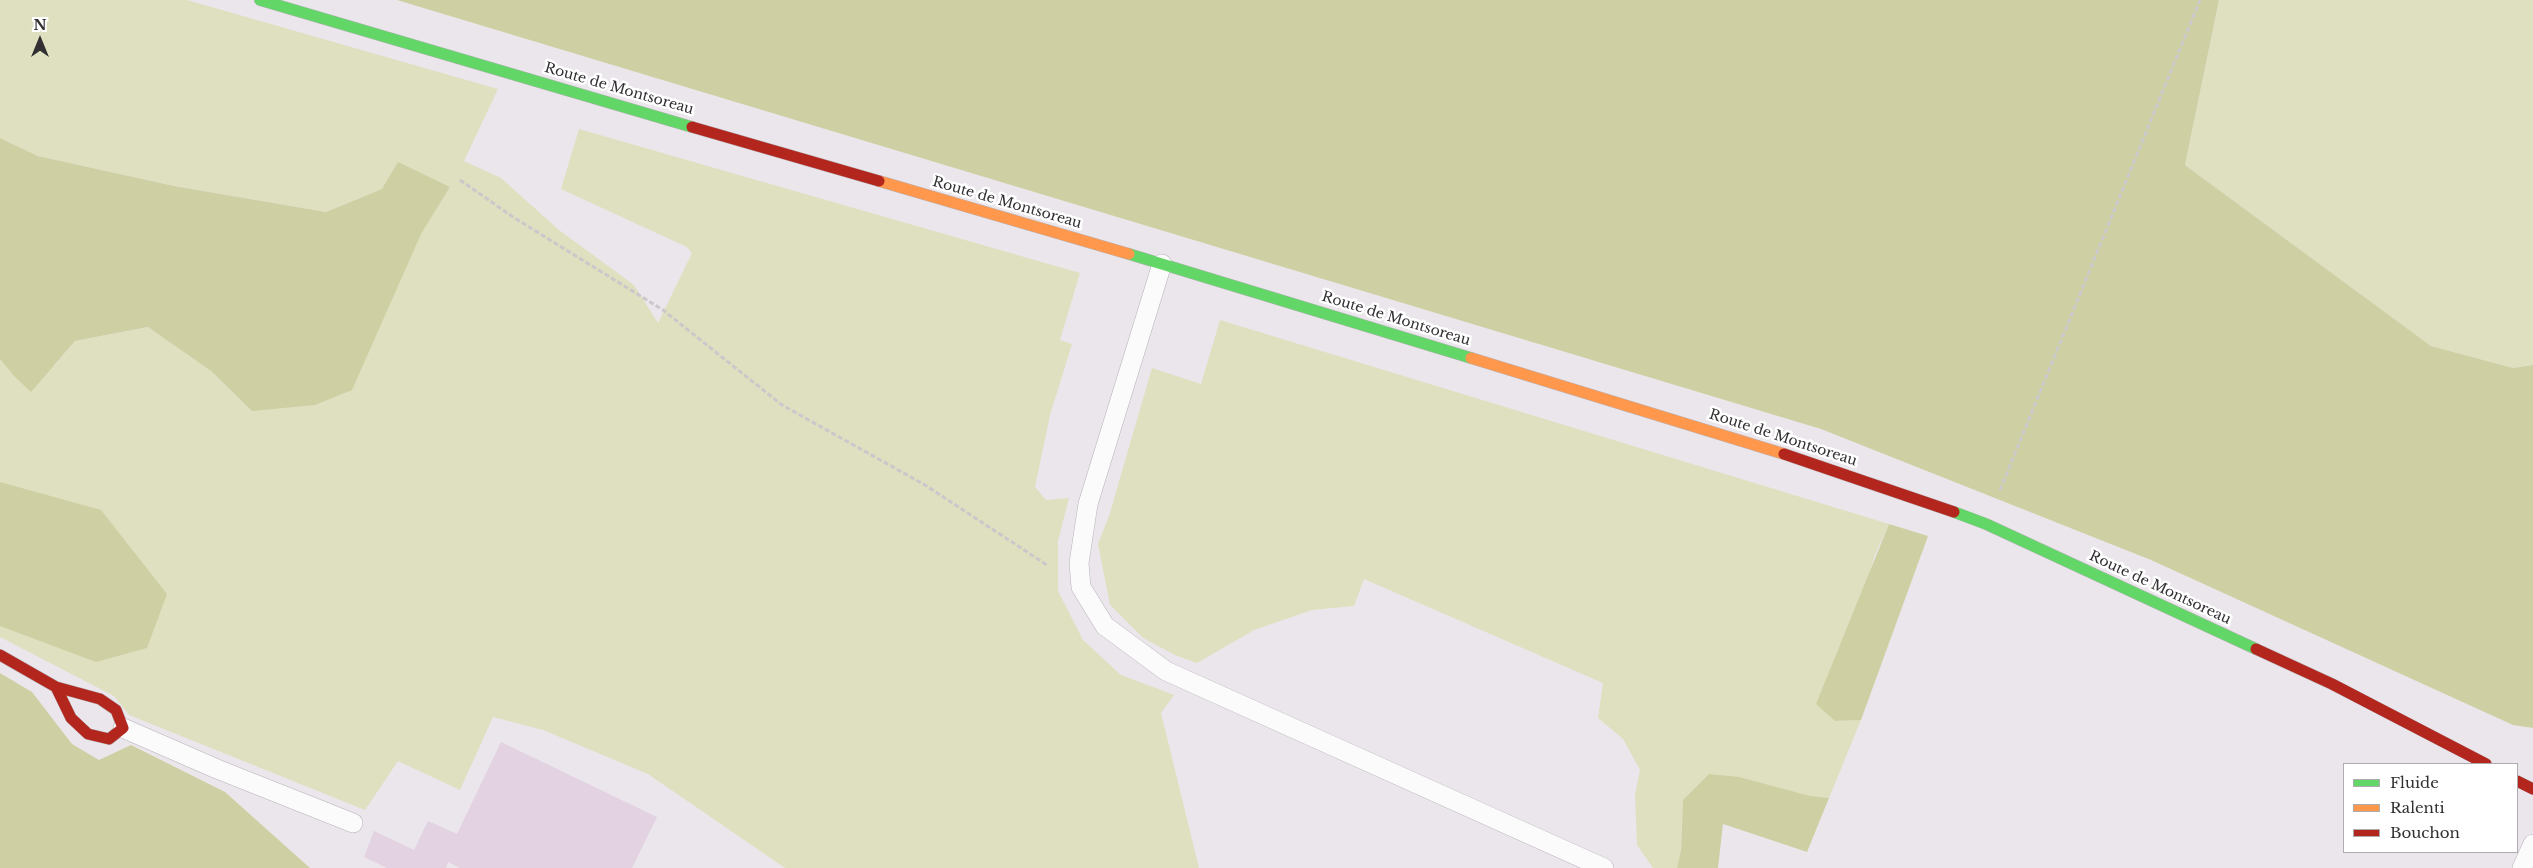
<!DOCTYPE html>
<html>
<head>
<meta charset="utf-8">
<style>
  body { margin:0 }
  #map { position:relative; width:2533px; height:868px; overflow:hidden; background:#ebe6ec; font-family:"Libre Baskerville",serif }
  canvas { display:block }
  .legend { position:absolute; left:2343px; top:763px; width:175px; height:90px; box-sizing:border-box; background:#fff; border:1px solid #adacae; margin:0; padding:6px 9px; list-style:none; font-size:15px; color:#333034 }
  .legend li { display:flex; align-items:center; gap:10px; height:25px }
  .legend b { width:25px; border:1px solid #adacae }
  .north { position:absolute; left:15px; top:15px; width:50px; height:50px; -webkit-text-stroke:4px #fff; paint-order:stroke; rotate:0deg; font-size:14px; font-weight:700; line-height:20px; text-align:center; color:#333034 }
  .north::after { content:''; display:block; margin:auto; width:18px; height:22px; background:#333034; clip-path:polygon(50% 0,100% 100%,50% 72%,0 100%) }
</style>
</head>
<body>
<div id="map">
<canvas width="2533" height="868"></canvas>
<ul class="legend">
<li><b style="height:6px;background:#63d668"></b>Fluide</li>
<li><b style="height:6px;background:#ff974d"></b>Ralenti</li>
<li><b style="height:6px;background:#b3261e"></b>Bouchon</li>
</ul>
<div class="north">N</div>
</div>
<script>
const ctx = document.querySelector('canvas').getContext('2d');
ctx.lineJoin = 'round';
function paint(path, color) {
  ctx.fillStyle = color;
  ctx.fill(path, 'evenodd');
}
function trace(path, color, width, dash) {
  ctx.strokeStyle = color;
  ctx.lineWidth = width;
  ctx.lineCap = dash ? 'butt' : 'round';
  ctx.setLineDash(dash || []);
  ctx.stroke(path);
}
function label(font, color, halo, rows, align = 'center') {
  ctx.font = font + ' "Libre Baskerville",serif';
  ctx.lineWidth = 5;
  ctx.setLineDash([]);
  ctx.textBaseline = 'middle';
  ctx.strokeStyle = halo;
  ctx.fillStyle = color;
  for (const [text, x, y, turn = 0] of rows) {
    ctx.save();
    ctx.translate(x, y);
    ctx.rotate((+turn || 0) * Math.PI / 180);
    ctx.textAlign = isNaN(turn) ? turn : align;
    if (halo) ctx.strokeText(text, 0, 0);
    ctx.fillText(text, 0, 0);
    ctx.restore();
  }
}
paint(new Path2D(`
  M0,0H187L498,89L464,161L501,178L559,230L634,285L658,323L692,253L687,247L561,189L579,129L1080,273L1060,340L1072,344L1050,415L1035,487L1046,500L1069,498L1058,541V591L1083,640L1121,675L1174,695L1161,713L1199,868H785L648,774L543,730L493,717L460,790L398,761L365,810L129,715L114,696L0,637V359L13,375L54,366L75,341L149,327L211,371L252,411L421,233L450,187L382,189L326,212L174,186L38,156L0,138Z
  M2219,0H2533V365L2513,368L2431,346L2185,165Z
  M1220,320L1889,524L1874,557L1835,721L1861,720L1829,798L1683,800L1681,850L1677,868H1653L1637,845L1635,795L1640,770L1623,739L1598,718L1603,683L1364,579L1354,606L1312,610L1254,630L1197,663L1175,655L1143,638L1110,605L1098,544L1109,516L1152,368L1201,384Z`), '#dee0bf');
paint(new Path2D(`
  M397,0H2219L2185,165L2431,346L2513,368L2533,365V728L2513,725L2151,560L1821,429Z
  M0,138L38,156L174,186L326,212L382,189L398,162L450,187L421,234L352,390L315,405L252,411L211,371L148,327L75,341L31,392L13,375L0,359Z
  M0,482L101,510L167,594L147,648L96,662L0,626Z
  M1889,524L1928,536L1861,720L1835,721L1816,704Z
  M0,673L32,692L72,744L99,760L131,745L225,792L310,868H0Z
  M1709,774L1739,777L1810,796L1829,798L1807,852L1723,824L1718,868H1677L1681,850L1683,800Z`), '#ced0a3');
paint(new Path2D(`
  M501,742L657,817L632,868H460L448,862L446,868H387L364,857L374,831L414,850L428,821L457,834Z`), '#e2d2e2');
const lane = new Path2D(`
  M1162,264L1088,504L1079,563L1081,587L1105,626L1166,671L1604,868
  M123,728L217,769L353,823
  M2522,868L2533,844`);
const fast = new Path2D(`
  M260,0L692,127
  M1129,254L1471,358
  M1954,512L1986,524L2256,649`);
const slow = new Path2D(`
  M879,181L1129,254
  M1471,358L1784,454`);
const jam = new Path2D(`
  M692,127L879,181
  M1784,454L1954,512
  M2256,649L2332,684L2486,764
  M0,655L56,687L71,718L88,734L109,739L123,728L116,710L100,699L56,687
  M2517,781L2533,789`);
trace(lane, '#b6b3b7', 20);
trace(fast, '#b6b3b7', 12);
trace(slow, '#b6b3b7', 12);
trace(jam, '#b6b3b7', 12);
trace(new Path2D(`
  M460,180L513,217L663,310L782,405L925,485L1047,565
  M2000,490L2200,0`), '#cac8ca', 3, [5, 2.5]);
trace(lane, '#fcfbfc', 19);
trace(fast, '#63d668', 11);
trace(slow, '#ff974d', 11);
trace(jam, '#b3261e', 11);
label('14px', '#333034', '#fff', [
  ["Route de Montsoreau",619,89,16],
  ["Route de Montsoreau",1007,203,16],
  ["Route de Montsoreau",1396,319,17],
  ["Route de Montsoreau",1783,438,18],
  ["Route de Montsoreau",2160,588,25]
]);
</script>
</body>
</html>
